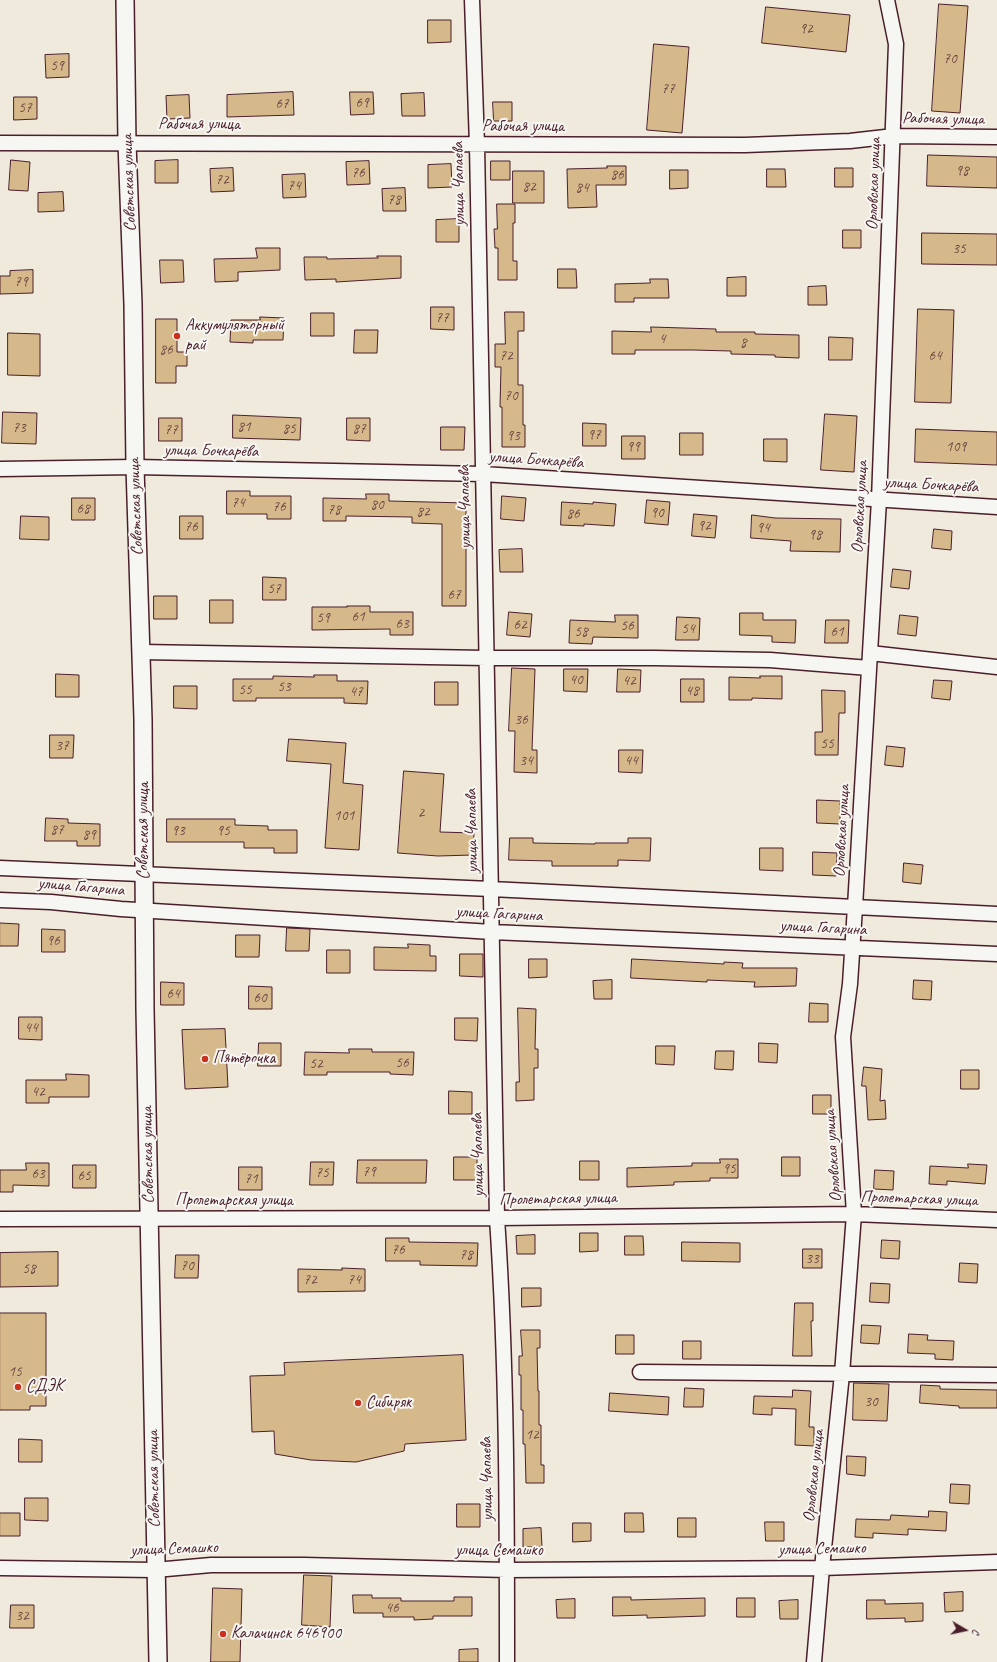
<!DOCTYPE html>
<html>
<head>
<meta charset="utf-8">
<style>
  body { margin:0 }
  #map { position:relative; width:997px; height:1662px; overflow:hidden; background:#f0eadd; font-family:Caveat,sans-serif }
  canvas { display:block }
  .north { position:absolute; left:945px; top:1610px; width:40px; height:40px; -webkit-text-stroke:3px #f6f6f2; paint-order:stroke; rotate:99deg; font-size:11px; font-weight:700; line-height:16px; text-align:center; color:#4a1f2b }
  .north::after { content:''; display:block; margin:auto; width:14px; height:18px; background:#4a1f2b; clip-path:polygon(50% 0,100% 100%,50% 72%,0 100%) }
</style>
</head>
<body>
<div id="map">
<canvas width="997" height="1662"></canvas>
<div class="north">С</div>
</div>
<script>
const ctx = document.querySelector('canvas').getContext('2d');
ctx.lineJoin = 'round';
function paint(path, color) {
  ctx.fillStyle = color;
  ctx.fill(path, 'evenodd');
}
function trace(path, color, width, dash) {
  ctx.strokeStyle = color;
  ctx.lineWidth = width;
  ctx.lineCap = dash ? 'butt' : 'round';
  ctx.setLineDash(dash || []);
  ctx.stroke(path);
}
function label(font, color, halo, rows, align = 'center') {
  ctx.font = font + ' Caveat,sans-serif';
  ctx.lineWidth = 4;
  ctx.setLineDash([]);
  ctx.textBaseline = 'middle';
  ctx.strokeStyle = halo;
  ctx.fillStyle = color;
  for (const [text, x, y, turn = 0] of rows) {
    ctx.save();
    ctx.translate(x, y);
    ctx.rotate((+turn || 0) * Math.PI / 180);
    ctx.textAlign = isNaN(turn) ? turn : align;
    if (halo) ctx.strokeText(text, 0, 0);
    ctx.fillText(text, 0, 0);
    ctx.restore();
  }
}
const building = new Path2D(`
  M939,4L968,6L960,113L932,111Z
  M766,7L850,15L846,52L762,43Z
  M428,20H451V42L428,43Z
  M654,44L689,47L682,133L647,130Z
  M69,54V77L46,78L45,55Z
  M293,92L294,115L227,117V95Z
  M350,92H373L374,114L351,115Z
  M424,93L425,116H402L401,94Z
  M189,95L190,118L167,119L166,96Z
  M14,97H37V119L14,120Z
  M493,102H512V121H494Z
  M928,155L997,157V188L927,186Z
  M11,160L30,162L28,191L9,190Z
  M178,160V183H155V161Z
  M369,161L370,184L347,185L346,162Z
  M491,161H510V180H491Z
  M451,164L452,187L428,188V165Z
  M607,166H626V185H596L597,207L568,208L567,169L607,168Z
  M233,168L234,191L211,192L210,169Z
  M835,168H853V187H835Z
  M767,169H785L786,187H767Z
  M670,170H688V188L670,189Z
  M513,171H544V203H513Z
  M305,174L306,197L283,198L282,175Z
  M405,188L406,211H383L382,189Z
  M63,192L64,211L38,212V193Z
  M497,204H515V223H513V261H517V280H498V248H495L494,229H497Z
  M459,219V242H436V220Z
  M843,230H861V248H843Z
  M922,233L997,234V265L922,264Z
  M256,248H280V270L238,272V281L215,282L214,259L257,258Z
  M377,256H401V278L336,282V279L305,280L304,257H327V259L378,258Z
  M160,260H183L184,282L161,283Z
  M558,269H576L577,288H558Z
  M33,270V293L0,294V276H10V271Z
  M746,277V296H727V278Z
  M650,279H668L669,298H634V302H615V284L650,283Z
  M826,286L827,305H808V287Z
  M431,307H454V330L431,329Z
  M918,309L954,310L951,403L915,402Z
  M505,312H524V331H518V385H523V425H525V447H502V407H500L501,367H495V344H505Z
  M311,313H334V336H311Z
  M260,317L284,318L283,340H253V343L230,342L231,320H260Z
  M156,319H177V352H187V366H176V383H156Z
  M651,327L716,329V332H755V334L799,335V358L775,357V355L731,354V351L693,350H635V354H612V331L651,332Z
  M355,330H378L377,353H354Z
  M8,333L40,334V376L8,375Z
  M829,337L853,338L852,360H829Z
  M3,412L37,413L36,444L2,443Z
  M825,414L857,416L854,472L821,470Z
  M233,415L301,418L300,440L233,438Z
  M159,418H182V441H159Z
  M347,418H370V441L347,440Z
  M583,423L606,424V446H583Z
  M441,427H465L464,450H441Z
  M916,429L997,432V465L915,462Z
  M680,433H703V455H680Z
  M622,436H645V459H622Z
  M764,439H787V462L764,461Z
  M227,491H250V496H291V519H267V514H227Z
  M366,494H389V501L466,503V606H442V524L412,523V517L346,516V521H323V498L366,499Z
  M502,496L526,498L524,521L501,519Z
  M72,498H95V520H72Z
  M647,500L670,502L668,525L645,523Z
  M562,502L593,504V502L616,504L614,526L584,524V526L561,525Z
  M694,514L717,516L715,538L692,536Z
  M752,515L775,518L841,519L840,552L790,551L791,541L751,538Z
  M21,516L49,517V540L20,539Z
  M180,516H203V539H180Z
  M934,529L952,531L951,550L932,548Z
  M522,549L523,572H500L499,550Z
  M893,569L911,571L909,589L891,587Z
  M263,577L286,578V600H263Z
  M154,596H177V619H154Z
  M210,600H233V623H210Z
  M347,606H370V612H413V635H390V629L312,630V607H347Z
  M509,612L532,614L530,637L507,635Z
  M740,613H763V620H796L795,643L772,642V636L740,635Z
  M615,615H638V638L593,637L592,644L569,643L570,620L615,622Z
  M900,615L918,617L916,636L898,634Z
  M677,617L700,618L699,640H676Z
  M826,620H849L848,643H825Z
  M512,668L535,669L532,750H537V773L514,772L515,731H509Z
  M564,669H588L587,692L564,691Z
  M618,669L641,670L640,692H617Z
  M56,674L79,675V697H56Z
  M314,675H337V681H368L367,704L344,703V698H256V701H233V679H273V676L314,677Z
  M760,676H782V699L752,698V700H729V677L760,678Z
  M681,679H704V702H681Z
  M934,680L952,681L950,700L932,698Z
  M435,682H458V705H435Z
  M174,686H197V709L174,708Z
  M822,690L845,691V713H839L838,755H815V732H822Z
  M50,735H74L73,758H50Z
  M289,739L346,743L343,783L363,785L359,850L325,848L331,764L287,761Z
  M887,746L905,748L903,767L885,765Z
  M619,750H643L642,773L619,772Z
  M404,771L444,774L440,832L474,833L473,855L438,856L398,853Z
  M817,800L840,801V824L817,823Z
  M46,818L68,819V823L100,824V846H77V841H45Z
  M167,819H235V825L268,826V830H297V853H274V848H244V842H167Z
  M510,838H533V843L595,844V843H628V838H651L650,861L618,860V866H552V861L509,860Z
  M760,848H783V871L760,870Z
  M813,852L837,853L836,876L813,875Z
  M904,863L923,865L921,884L903,882Z
  M0,923L19,924L18,946H0Z
  M287,928L310,929L309,951H286Z
  M42,929L65,930V952H42Z
  M236,935H260L259,957H236Z
  M408,944L430,945V956H436V971L374,970V947L408,948Z
  M327,950H350V973H327Z
  M460,954H483V977L460,976Z
  M529,959H547V977L529,978Z
  M632,959L724,964V962L743,963L742,968H797L796,986L754,987L755,982L707,980V982L631,978Z
  M612,980V999H594L593,981Z
  M914,980L932,981L931,1000L913,999Z
  M161,982L184,983V1005H161Z
  M249,986L272,987V1009H249Z
  M810,1003L828,1004V1022H809Z
  M518,1008L536,1009L535,1049H538V1068H534V1100L516,1101V1082H519Z
  M19,1017H42V1040L19,1039Z
  M455,1018H478L477,1041L455,1040Z
  M225,1029L228,1087L185,1089L182,1030Z
  M259,1043H281V1066H258Z
  M759,1043L778,1044L777,1063L759,1062Z
  M656,1046H675L674,1065L656,1064Z
  M349,1049H372V1052H414L413,1075L390,1074V1072H327V1075H304L305,1052L349,1053Z
  M716,1051H734L733,1070L715,1069Z
  M864,1067L882,1069L880,1101L885,1100L886,1119L868,1120L866,1086H862Z
  M961,1070H979V1089H961Z
  M66,1074L89,1075V1097H49V1103H26V1080H66Z
  M449,1091L472,1092V1114H449Z
  M813,1095H831V1114H813Z
  M454,1157H477V1180H454Z
  M782,1157H800V1176H782Z
  M720,1159H738V1178H710V1181L674,1182V1185L627,1187V1168L692,1166V1163H720Z
  M358,1160H427L426,1183H357Z
  M580,1161H599V1180H580Z
  M311,1162H334L333,1185H310Z
  M26,1163H49V1186L13,1185V1192H0V1170H26Z
  M968,1164L987,1165L985,1184L947,1181V1185L929,1184L930,1166L968,1168Z
  M73,1165H96V1188H73Z
  M239,1167H262V1190H239Z
  M875,1170L894,1171L893,1190L874,1189Z
  M580,1233H598V1251L580,1252Z
  M535,1235V1254H517L516,1236Z
  M625,1236H643L644,1255H625Z
  M386,1238H409V1242L478,1243L477,1266L420,1265V1261H386Z
  M882,1240L900,1241L899,1259L881,1258Z
  M682,1242L740,1243V1262L682,1261Z
  M803,1249H822V1268H803Z
  M58,1252V1286L0,1287V1253Z
  M176,1255H199L198,1278H175Z
  M960,1263L978,1264L977,1283L959,1282Z
  M342,1268L365,1269V1291L298,1292V1269L342,1270Z
  M871,1283L890,1284L889,1303L870,1302Z
  M522,1288H541V1306L522,1307Z
  M795,1303H813V1321H811L812,1356H793Z
  M0,1313H46V1406H30V1410H0Z
  M862,1325L881,1326L879,1344L861,1343Z
  M521,1330H540V1348H537L538,1391H539V1425H541V1465H544V1483H526L525,1444H523V1410H521V1375H519V1356H522Z
  M909,1334L928,1335L927,1340L954,1341L953,1360L935,1359V1354L908,1353Z
  M616,1335H634V1354H616Z
  M683,1341H701V1359H683Z
  M463,1355L466,1440L405,1444L404,1451L356,1462L311,1460L275,1454L274,1431L252,1432L250,1376L285,1375L284,1363Z
  M854,1383L889,1384L887,1421L853,1420Z
  M921,1385L940,1386V1389L997,1390V1408H959V1406L920,1403Z
  M685,1388L704,1389L703,1407H684Z
  M793,1390L811,1391L809,1427H814V1446L795,1445L796,1409L772,1408V1415L753,1414L754,1396L792,1397Z
  M610,1393L669,1397L668,1415L609,1411Z
  M19,1439L42,1440V1462H19Z
  M847,1456L866,1457L865,1476L847,1474Z
  M951,1484L970,1485L969,1504L950,1503Z
  M25,1498H48V1521L25,1520Z
  M457,1504H480V1527H457Z
  M929,1511L947,1512L946,1531L908,1529V1535L873,1533V1538L855,1537L856,1519L890,1520L891,1515L928,1517Z
  M0,1513H20V1536H0Z
  M625,1513H643L644,1532H625Z
  M678,1518H696V1537H678Z
  M765,1522H784V1541H766Z
  M573,1523H591V1541L573,1542Z
  M541,1528L542,1547H523V1529Z
  M304,1575L332,1576L330,1627L302,1625Z
  M213,1588L242,1589L240,1662H211Z
  M963,1592V1611L945,1612L944,1593Z
  M353,1595H372V1598H401V1601H454V1597H472V1616H433V1619L414,1620V1617H383V1613H354Z
  M613,1597H631V1600L705,1598V1616L647,1618V1615L613,1616Z
  M737,1598H755V1617H737Z
  M575,1599V1618H557L556,1600Z
  M798,1600V1619H780L779,1601Z
  M867,1600H885V1604L923,1603V1621L905,1622V1618L867,1619Z
  M11,1605H34V1628H10Z
  M478,1649V1662H459V1650Z`);
paint(building, '#d6b98b');
trace(building, '#4a1f2b', 1);
const minor = new Path2D(`
  M472,0L477,145L497,1218C507,1366 507,1514 507,1662
  M0,143L745,145L850,141L894,136L997,137
  M0,469L135,467L483,474L997,507
  M141,652L486,658H654L770,660L869,668
  M870,653L997,667
  M0,868L491,889L997,914
  M0,900L51,902L121,909L492,932L997,954
  M0,1219L497,1218L854,1214L997,1220
  M640,1372L997,1375
  M0,1568L155,1570L211,1565H304L507,1570L822,1568L997,1562
  M814,1662L822,1568L842,1374L854,1214L843,1037L850,984L855,907L879,500L896,44L887,0`);
const tertiary = new Path2D(`
  M125,0L127,143L133,304L135,467L143,719L145,1009L158,1662`);
trace(minor, '#4a1f2b', 17);
trace(tertiary, '#4a1f2b', 20);
trace(minor, '#f6f6f2', 14);
trace(tertiary, '#f6f6f2', 17);
for (const [x, y, r, color] of [
  [177,336,4,"#c8321e"],
  [205,1059,4,"#c8321e"],
  [18,1387,4,"#c8321e"],
  [358,1403,4,"#c8321e"],
  [223,1634,4,"#c8321e"]
]) {
  const dot = new Path2D();
  dot.arc(x, y, r, 0, 2 * Math.PI);
  ctx.fillStyle = color;
  ctx.fill(dot);
  trace(dot, '#f6f6f2', 1.5);
}
label('15px', '#6d4643', null, [
  ["92",806,29],
  ["70",950,59],
  ["59",57,66],
  ["77",668,89],
  ["69",362,103],
  ["67",282,104],
  ["57",25,108],
  ["98",962,171],
  ["76",358,173],
  ["86",617,175],
  ["72",222,180],
  ["74",294,186],
  ["82",529,187],
  ["84",582,188],
  ["78",394,200],
  ["35",959,249],
  ["79",21,282],
  ["77",442,318],
  ["4",662,339],
  ["8",743,343],
  ["86",166,350],
  ["72",506,356],
  ["64",935,356],
  ["70",511,396],
  ["81",244,427],
  ["73",19,428],
  ["85",289,429],
  ["87",359,429],
  ["77",171,430],
  ["97",594,435],
  ["93",513,436],
  ["99",633,447],
  ["109",956,447],
  ["74",238,503],
  ["80",377,505],
  ["76",279,507],
  ["68",83,509],
  ["78",334,510],
  ["82",423,512],
  ["90",657,513],
  ["86",573,514],
  ["92",704,526],
  ["76",191,527],
  ["94",763,528],
  ["98",815,535],
  ["57",274,589],
  ["67",454,595],
  ["61",358,617],
  ["59",323,618],
  ["63",402,624],
  ["62",520,625],
  ["56",627,626],
  ["54",688,629],
  ["58",581,632],
  ["61",837,632],
  ["40",576,680],
  ["42",629,681],
  ["53",284,687],
  ["55",245,690],
  ["48",692,691],
  ["47",356,692],
  ["36",521,720],
  ["55",827,744],
  ["37",62,746],
  ["34",526,761],
  ["44",631,761],
  ["2",421,813],
  ["101",344,816],
  ["87",57,830],
  ["93",178,831],
  ["95",223,831],
  ["89",89,835],
  ["96",53,941],
  ["64",173,994],
  ["60",260,998],
  ["44",31,1028],
  ["56",402,1063],
  ["52",316,1064],
  ["42",38,1092],
  ["95",729,1169],
  ["79",369,1172],
  ["75",322,1173],
  ["63",38,1174],
  ["65",84,1176],
  ["71",251,1179],
  ["76",398,1250],
  ["78",466,1255],
  ["33",812,1259],
  ["70",187,1266],
  ["58",29,1269],
  ["72",310,1280],
  ["74",354,1280],
  ["15",15,1372],
  ["30",871,1402],
  ["12",532,1435],
  ["46",392,1608],
  ["32",22,1616]
]);
label('17px', '#4a1f2b', '#f6f6f2', [
  ["Рабочая улица",943,119,1],
  ["Рабочая улица",199,125],
  ["Рабочая улица",523,127],
  ["Советская улица",129,183,-92],
  ["улица Чапаева",459,184,-91],
  ["Орловская улица",874,184,-88],
  ["улица Бочкарёва",211,451,1],
  ["улица Бочкарёва",536,460,4],
  ["улица Бочкарёва",931,485,3],
  ["Советская улица",136,507,-92],
  ["улица Чапаева",465,507,-91],
  ["Орловская улица",860,507,-87],
  ["Советская улица",144,831,-90],
  ["улица Чапаева",472,831,-91],
  ["Орловская улица",842,831,-87],
  ["улица Гагарина",81,887,5],
  ["улица Гагарина",499,914,3],
  ["улица Гагарина",823,928,3],
  ["Советская улица",148,1155,-91],
  ["улица Чапаева",478,1155,-91],
  ["Орловская улица",833,1156,-94],
  ["Пролетарская улица",558,1199,-1],
  ["Пролетарская улица",919,1199,2],
  ["Пролетарская улица",234,1201],
  ["Орловская улица",814,1476,-84],
  ["Советская улица",154,1479,-91],
  ["улица Чапаева",487,1479,-91],
  ["улица Семашко",174,1549,-2],
  ["улица Семашко",822,1549,-1],
  ["улица Семашко",499,1551]
]);
label('17px', '#4a1f2b', '#f6f6f2', [
  ["Аккумуляторный",185,326],
  ["рай",185,346],
  ["Пятёрочка",213,1059],
  ["СДЭК",26,1387],
  ["Сибиряк",366,1403],
  ["Калачинск 646900",231,1634]
], 'left');
</script>
</body>
</html>
